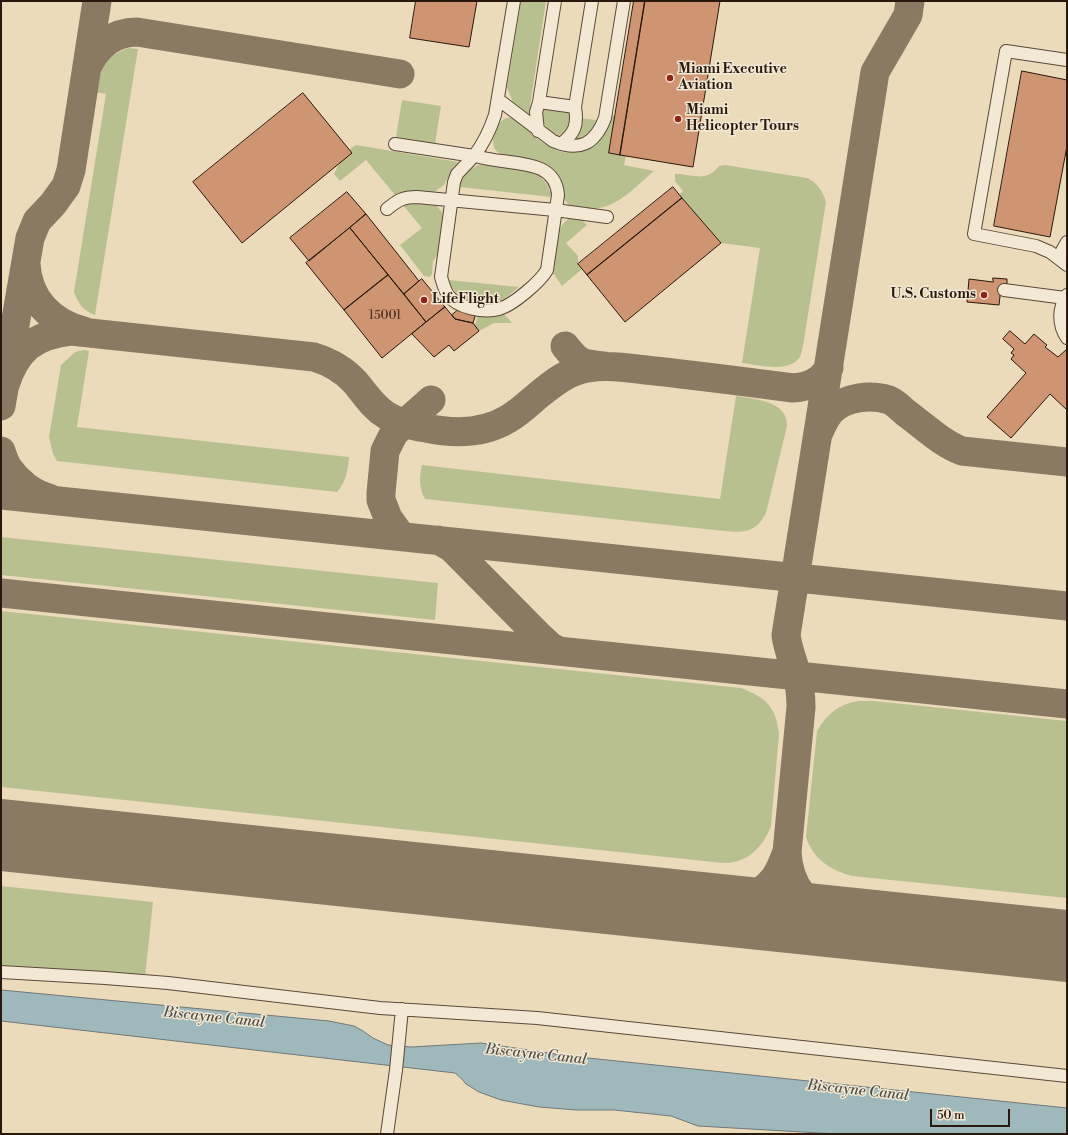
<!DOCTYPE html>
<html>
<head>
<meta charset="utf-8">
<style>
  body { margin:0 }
  #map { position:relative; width:1068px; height:1135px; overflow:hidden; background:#ebdbbb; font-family:"Libre Bodoni",serif }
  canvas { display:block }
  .frame { position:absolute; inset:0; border:2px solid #29180d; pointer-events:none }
  .scale { position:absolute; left:930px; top:1109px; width:80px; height:18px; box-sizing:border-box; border:2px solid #29180d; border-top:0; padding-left:5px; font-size:12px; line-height:14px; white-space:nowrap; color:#29180d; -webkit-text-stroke:3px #f2e8d3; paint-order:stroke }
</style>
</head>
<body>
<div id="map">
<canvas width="1068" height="1135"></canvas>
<div class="frame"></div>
<div class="scale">50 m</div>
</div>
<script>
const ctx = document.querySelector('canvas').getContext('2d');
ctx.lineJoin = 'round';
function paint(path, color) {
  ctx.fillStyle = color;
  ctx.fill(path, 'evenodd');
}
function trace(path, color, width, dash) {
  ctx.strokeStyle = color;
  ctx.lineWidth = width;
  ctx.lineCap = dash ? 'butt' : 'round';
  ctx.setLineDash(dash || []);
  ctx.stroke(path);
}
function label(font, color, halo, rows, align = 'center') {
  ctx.font = font + ' "Libre Bodoni",serif';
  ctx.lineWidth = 3;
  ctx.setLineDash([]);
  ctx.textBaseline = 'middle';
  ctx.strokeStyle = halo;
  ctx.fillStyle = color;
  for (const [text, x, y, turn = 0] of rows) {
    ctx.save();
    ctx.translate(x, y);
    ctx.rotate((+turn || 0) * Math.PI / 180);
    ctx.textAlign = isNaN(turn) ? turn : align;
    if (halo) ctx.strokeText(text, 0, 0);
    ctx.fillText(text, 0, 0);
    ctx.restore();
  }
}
paint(new Path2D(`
  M521,1H546L530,106L532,116L513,102L507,88Z
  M128,48L138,49L95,315C83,311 78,303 74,292L106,94L95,92C100,67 103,58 128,48Z
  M402,100L441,106L435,144L396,137Z
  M543,108L571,113L573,115L566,134C551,139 542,123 540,111Z
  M612,115L615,116L626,156L624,165L654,171C626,195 609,218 569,205C557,193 561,173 547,166C540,162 531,159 523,158C514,156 500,158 495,149C489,140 498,115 511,118C513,118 515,120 517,120C528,130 540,143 554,149C559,152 565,153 572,152C594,151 605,134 612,115Z
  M580,118L596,120C594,130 586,135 577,139L574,138Z
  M356,145L458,162L453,168L444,185L433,193C421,193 406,189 395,195L366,160L340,181L334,174C340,162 344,152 356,145Z
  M479,165C489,164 498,167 508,168C529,172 547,172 551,197L460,187C463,175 468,169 479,165Z
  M725,165L807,178C817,182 823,192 826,202L803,346C802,349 802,355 799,358C789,373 757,365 742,363L760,248L721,243L679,195L683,191L675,181V174C693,174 706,183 719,166Z
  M414,201L437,206L442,212L443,217L440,249L437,255L433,261L432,274L430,277L424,276L400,245L422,228L402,204Z
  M571,218L581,219L587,225L566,243L578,256V264L582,269L562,286L553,273C559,257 551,226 571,218Z
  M449,280L519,287C513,292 507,297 501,301C492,306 466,303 459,296C454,292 451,286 449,280Z
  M478,314H504L512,323H494L479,331L475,325Z
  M85,350L89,351L77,427L349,457C348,470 346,482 337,492L57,461L53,454L49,437L61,365L74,353L78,351Z
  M736,396C755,399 788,401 787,426L766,513C756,532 745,533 724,531L425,499C419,488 419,477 422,465L720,499Z
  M1,537L438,583L435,620L1,575Z
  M1,611L741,688C766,698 776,706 779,734L771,826C763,847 747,864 723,863L1,787Z
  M858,701H874L1067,721V898L852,876C830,870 813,859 806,837L817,731C827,714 839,704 858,701Z
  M1,886L153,902L145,977L81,971L1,969Z`), '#b9c08f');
const water = new Path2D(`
  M1,990L329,1021L354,1026L363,1031L373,1038L388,1045L411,1047L481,1043L569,1056L1067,1108V1134H837L698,1126L671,1116L614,1110H577L539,1107L501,1100L479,1092L466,1084L462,1079L455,1073L1,1021Z`);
paint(water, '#9eb8bc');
trace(water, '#6f7876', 1);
trace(new Path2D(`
  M87,67C97,46 113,32 137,32L400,74
  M26,264C28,299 51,323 84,331
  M565,346C579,364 582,364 604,366
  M5,385C16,350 34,335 71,331L314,357C330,362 344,370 355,382C365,394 373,407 386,415C398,423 412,426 426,428C454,434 483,434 508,419C520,412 531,401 541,393C556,381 569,371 588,368C610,364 633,369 655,371C701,376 747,382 793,388C809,387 820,382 829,368
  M1,406L30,238L37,221L53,204L66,186L71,170L97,1
  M819,432C822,425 826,417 831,411C845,397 871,394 889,400C895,402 901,409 906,413C924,426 941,443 962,451L1067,462
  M1,451C3,457 5,464 9,469C18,482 33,494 49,498
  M1,495L1067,606
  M401,536L388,518L381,500V493L385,451L394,433L431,400
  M438,540L452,548L539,636L551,647L559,651
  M1,593L1067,704
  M787,852C789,887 806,904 835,922
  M717,910C738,905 759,897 773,880C780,872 783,861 787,852L801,707C801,696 800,686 797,675C793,661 788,650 786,635L875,72L908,15L910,1`), '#8a7a64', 29);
trace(new Path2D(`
  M1,835L1067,946`), '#8a7a64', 72);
const building = new Path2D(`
  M416,1H477L469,47L410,38Z
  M634,1H645L620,155L609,153Z
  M645,1H720L693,167L620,155Z
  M1022,71L1067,80V146L1050,237L994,226Z
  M303,93L352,153L242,243L193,182Z
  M673,187L682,198L587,275L578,264Z
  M347,192L366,214L309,261L290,238Z
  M682,198L721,243L625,322L587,275Z
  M366,214L419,281L404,294L350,228Z
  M350,228L388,275L344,310L306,263Z
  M388,275L426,322L382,358L344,310Z
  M993,278L1007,279V288H1001L999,305L967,302L969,279L993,282Z
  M422,279L445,307L426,322L404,294Z
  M476,296L480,300L473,323L455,319L452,315Z
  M445,307L455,319L473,323L479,331L454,351L449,345L434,357L412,334Z
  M1010,331L1025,344L1034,334L1047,345L1045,347L1058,357L1067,349V410L1050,394L1011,438L987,417L1026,373L1011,359L1014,355L1011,353L1014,349L1003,339Z`);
paint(building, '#cf9471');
trace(building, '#29180d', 1);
const minor = new Path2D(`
  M1067,60L1006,51L974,234L1036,246L1050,252L1067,265
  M499,100L553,141C580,152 595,144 605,118L624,1
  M539,102L575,107
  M538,131L536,112L539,102L555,1
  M395,144L474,156C484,143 490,130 495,115L514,1
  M561,144C575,133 578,125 575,107L592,1
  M474,156C483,158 493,160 502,161C526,164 556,165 558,195L547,270C540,282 513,305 499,309C484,313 457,308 448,295C444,289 443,283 441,277L454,182L457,174Z
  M387,209C398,200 403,197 417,197L555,210L607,217
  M1058,258L1067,242
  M1004,290L1065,298
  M1067,295C1058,308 1058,325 1067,338
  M1,972L105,978L168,983L380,1008L537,1018L1067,1076
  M387,1134L396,1070L402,1009`);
trace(minor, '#5a4938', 14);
trace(minor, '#f2e8d3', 12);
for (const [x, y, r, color] of [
  [670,78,4,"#8f2418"],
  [678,119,4,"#8f2418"],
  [984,295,4,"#8f2418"],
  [424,300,4,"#8f2418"]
]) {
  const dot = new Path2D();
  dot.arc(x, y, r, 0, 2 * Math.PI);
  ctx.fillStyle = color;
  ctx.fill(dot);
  trace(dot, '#f2e8d3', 1.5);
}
label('12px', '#523726', null, [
  ["15001",385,316]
]);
label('bold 14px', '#29180d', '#f2e8d3', [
  ["Miami Executive",678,70],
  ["Aviation",678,86],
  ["Miami",686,111],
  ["Helicopter Tours",686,127],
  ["U.S. Customs",976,295,"right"],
  ["LifeFlight",432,300]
], 'left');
label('italic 15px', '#52504a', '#f2e8d3', [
  ["Biscayne Canal",214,1018,6],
  ["Biscayne Canal",536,1055,6],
  ["Biscayne Canal",858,1091,6]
]);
</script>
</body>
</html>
